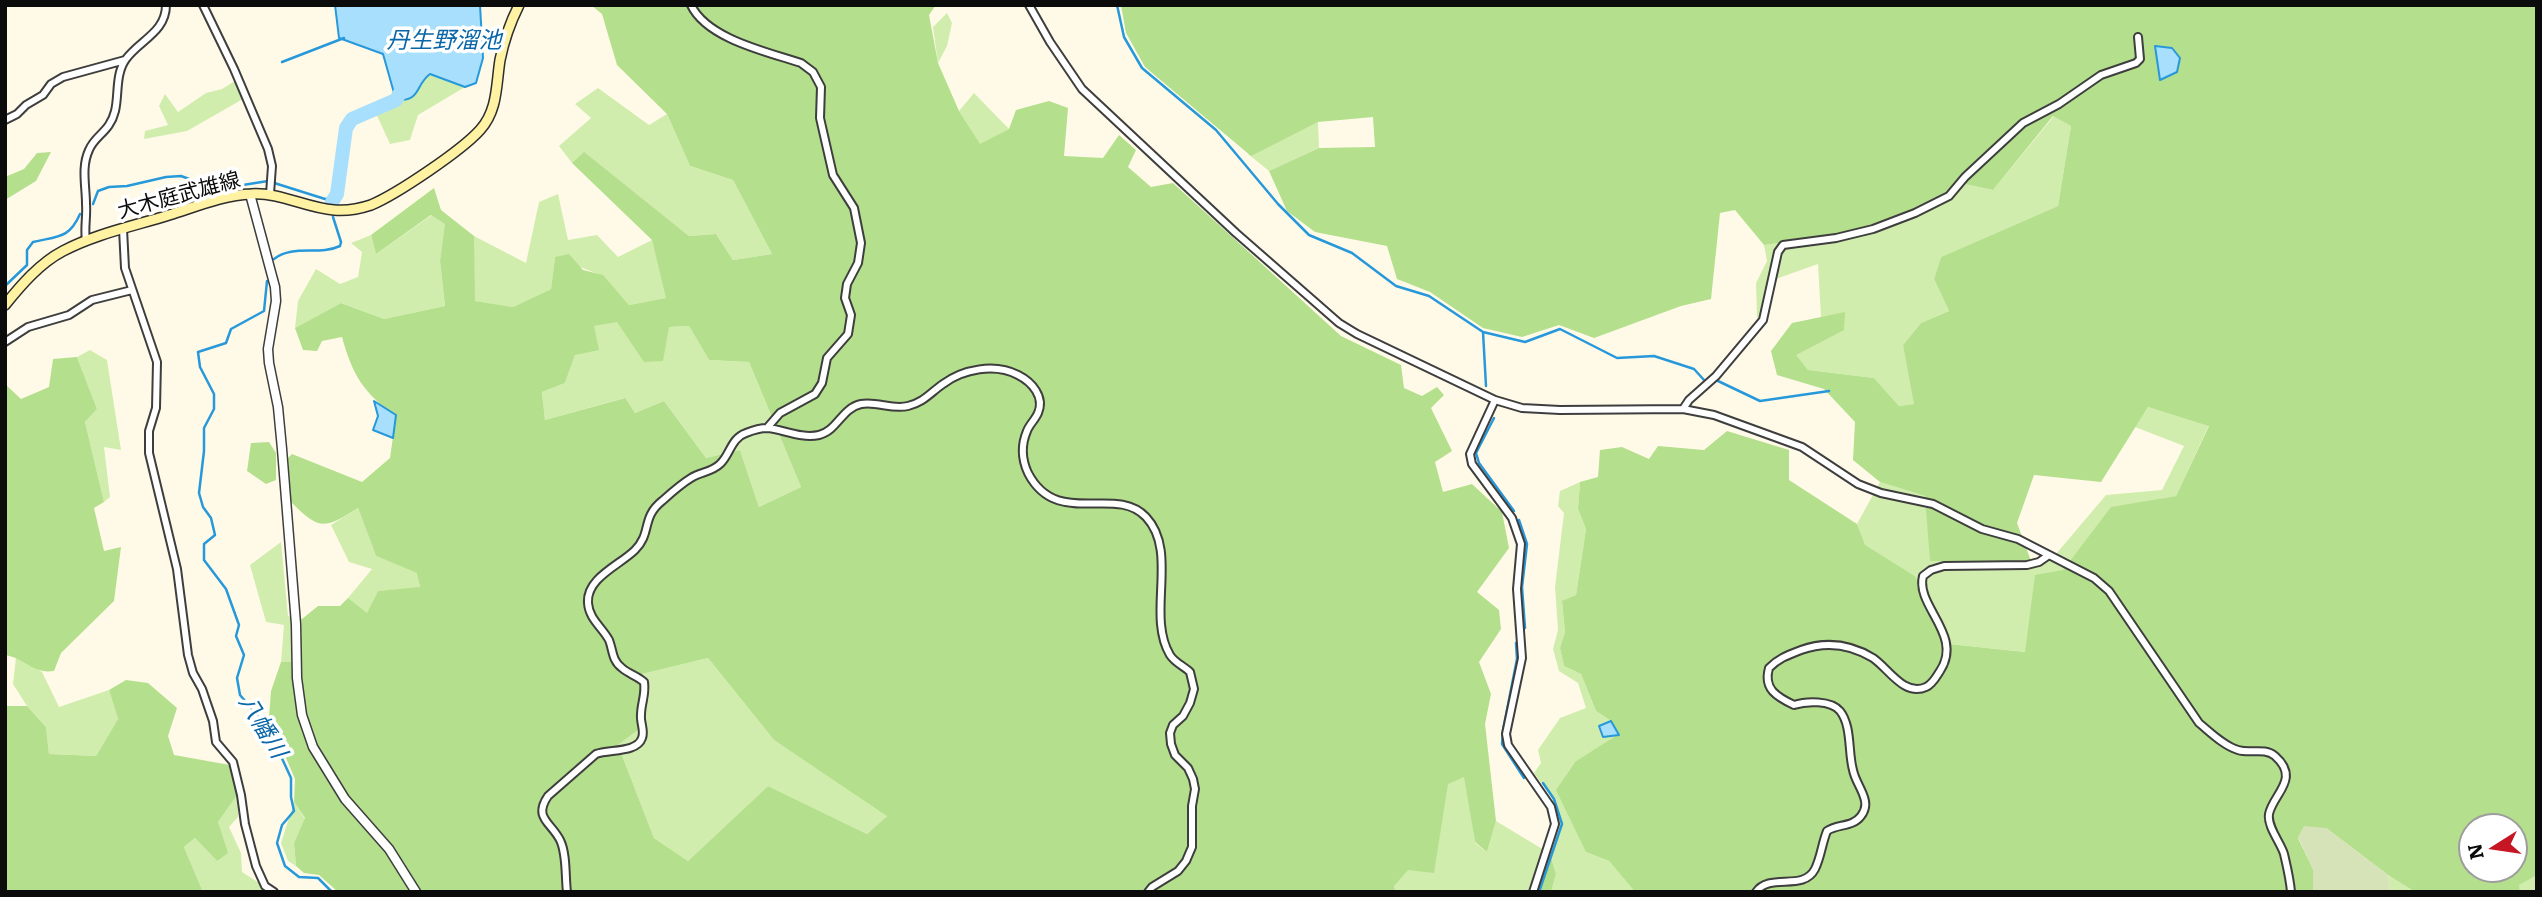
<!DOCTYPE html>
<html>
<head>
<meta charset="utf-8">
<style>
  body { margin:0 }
  #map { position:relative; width:2542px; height:897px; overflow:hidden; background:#fffae8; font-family:Literata,serif }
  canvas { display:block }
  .frame { position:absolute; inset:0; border:7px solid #0b0b0b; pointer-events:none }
  .north { position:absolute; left:2458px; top:813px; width:70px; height:70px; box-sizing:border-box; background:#fff; border:2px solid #9d9d9d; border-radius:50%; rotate:258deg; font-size:19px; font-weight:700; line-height:28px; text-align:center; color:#0b0b0b }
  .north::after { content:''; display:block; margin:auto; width:24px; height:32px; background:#c71623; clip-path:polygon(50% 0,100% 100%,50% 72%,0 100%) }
</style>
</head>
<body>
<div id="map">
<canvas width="2542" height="897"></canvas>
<div class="frame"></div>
<div class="north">N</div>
</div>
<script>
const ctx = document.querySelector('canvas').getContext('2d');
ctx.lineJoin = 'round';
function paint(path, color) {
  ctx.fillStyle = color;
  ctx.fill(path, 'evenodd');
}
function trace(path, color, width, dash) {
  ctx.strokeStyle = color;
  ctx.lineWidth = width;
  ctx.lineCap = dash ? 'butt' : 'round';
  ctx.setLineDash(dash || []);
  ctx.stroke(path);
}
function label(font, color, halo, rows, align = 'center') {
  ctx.font = font + ' Literata,"Noto Sans JP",serif';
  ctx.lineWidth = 7;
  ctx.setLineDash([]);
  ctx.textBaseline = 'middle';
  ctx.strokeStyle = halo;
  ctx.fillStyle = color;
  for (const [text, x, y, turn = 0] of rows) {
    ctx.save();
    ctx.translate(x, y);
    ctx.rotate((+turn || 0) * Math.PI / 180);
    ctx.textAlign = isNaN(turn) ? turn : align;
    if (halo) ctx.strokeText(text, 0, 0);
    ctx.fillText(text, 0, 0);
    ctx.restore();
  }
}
paint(new Path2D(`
  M947,13L952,23L947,46L938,63L933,27Z
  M430,74L465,87L418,115L410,140L390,144L373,107L394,96L396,100Z
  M235,81L243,99L187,131L144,139L145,131L168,125L159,106L165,94L178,112L206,93L222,89Z
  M598,88L649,125L667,114L690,166L733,180L772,254L733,260L716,234L689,236L584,153L572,163L559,146L591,118L575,104Z
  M974,93L1009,129L980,145L959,111Z
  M2054,116L2071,126L2058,206L1941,257L1934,279L1949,311L1921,323L1903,345L1915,404L1899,406L1874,378L1808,370L1795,355L1845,313L1821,317L1818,264L1773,280L1769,312L1757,318L1756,283L1767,261L1764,245L1840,235L1960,183L1993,190Z
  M1318,122L1319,148L1269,171L1248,154Z
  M558,194L568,240L597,235L618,257L652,240L667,298L629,305L603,276L555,257L551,289L513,307L474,301V236L526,263L539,202Z
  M432,215L446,224L440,261L445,306L384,319L341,303L295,328L298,301L316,269L340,284L358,277L362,252L351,243L371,235L376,254Z
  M617,321L669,327L689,326L709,360L749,362L801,487L759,507L740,450L706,458L664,401L635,413L624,398L545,420L542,392L565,383L575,355L594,326Z
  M90,350L107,360L121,450L104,447L110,497L104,502L85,422L97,409L77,357Z
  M2148,407L2209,425L2176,496L2111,508L2063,570L2026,652L1949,644L1915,576L1864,545L1857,524L1880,482L1925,496L2031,561L2056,554L2106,495L2162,490L2184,446L2135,427Z
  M1580,482L1578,509L1586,529L1576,595L1562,602L1565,632L1560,648L1564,666L1581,674L1596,711L1611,721L1600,726L1619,735L1576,761L1586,852L1609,861L1635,892H1551L1556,874L1549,851L1560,825L1552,798L1534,773L1541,763L1538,750L1560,718L1586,708L1578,683L1559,671L1553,649L1558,630L1555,587L1564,513L1558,506L1560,491Z
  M358,508L376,556L418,573L420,588L378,591L367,614L348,598L372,569L349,562L331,525Z
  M281,542L288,616L302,619L300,663L281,662L284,625L266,622L250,565Z
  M16,657L42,672L59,707L109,690L118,719L96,756L49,754L46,727L27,706L13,684Z
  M708,658L774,740L888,815L867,834L768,786L688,861L654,838L618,745L642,727V674Z
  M1465,776L1475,843L1487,852L1496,821L1544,850L1530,892H1395L1393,886L1448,783Z
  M238,794V817L229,827L241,853L242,872L270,890L203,892L184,847L195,838L217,861L218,822Z
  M294,802L305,819L294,843L296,866L288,861L281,843Z
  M2388,875L2415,892H2390Z
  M2537,875V892H2520L2518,885Z`), '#d1edae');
paint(new Path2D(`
  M591,5H936L929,15L938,63L959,111L980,144L1009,129L1016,110L1049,101L1068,108L1064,156L1103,158L1119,135L1136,150L1128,167L1151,187L1173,183L1341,336L1401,365L1404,388L1422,396L1437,387L1444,395L1431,408L1452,451L1435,462L1443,492L1472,484L1502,512L1509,548L1477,592L1499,610L1501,629L1479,662L1491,694L1485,724L1496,821L1487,852L1475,842L1464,777L1448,784L1434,873L1408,870L1394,886L1395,892H338L319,875L304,873L296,866L294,843L305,818L294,802L295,779L269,718L271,691L281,662H300L302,619L318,606H340L348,598L367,613L378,591L420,587L417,573L376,556L358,508C324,529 320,531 291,502L288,458L292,454L362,482L390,458L396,416C364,394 352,374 342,337L322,341L317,351L303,350L295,328L341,303L384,319L445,306L440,261L445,224L431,215L376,254L371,235L434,188L441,210L474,236L475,301L513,307L551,289L555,257L569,254L583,270L603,275L629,305L666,298L652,240L572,163L584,152L689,236L716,234L733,260L772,254L733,180L690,166L667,114L617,65L602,14ZM617,322L644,362L663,361L669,327L689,326L709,360L749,362L801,487L759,507L740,450L706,458L664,401L635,413L625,398L545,420L542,392L565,383L575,355L599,350L594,326ZM708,658L774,740L887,816L867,834L768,786L688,861L654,838L618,745L642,727V674Z
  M1121,5H2537V875L2519,885L2520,892H2415L2388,875L2326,828L2298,838L2313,869V892H1635L1609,861L1586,852L1556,790L1576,761L1619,734L1611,721L1596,711L1581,674L1564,666L1560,648L1565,632L1562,601L1576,595L1586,529L1578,509L1580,482L1598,477L1600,450L1622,447L1649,459L1658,446L1704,450L1727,431L1789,450V480L1857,524L1865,545L1915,576L1949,644L2025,652L2035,575L2063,570L2111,507L2176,496L2209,426L2148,407L2101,482L2034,475L2017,523L2031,561H1930L1925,496L1880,482L1853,460L1855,422L1824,389L1777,375L1771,351L1792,323L1845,312L1844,330L1796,355L1808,370L1874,378L1899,406L1914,404L1903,345L1921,323L1949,311L1934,279L1941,257L2058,206L2071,126L2053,116L1993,190L1960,183L1924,205L1840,235L1764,245L1735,210L1720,213L1711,299L1681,306L1594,338L1559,325L1522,337L1483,328L1430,292L1397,279L1387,246L1315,232L1287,211L1269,171L1319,148L1375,147L1373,117L1318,122L1251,156L1145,67L1126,33ZM2472,827H2514V869H2472Z
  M51,152L36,181L5,200V177L24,169L37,153Z
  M77,357L97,409L85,422L104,502L94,508L104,551L121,547L114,601L61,653L54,671C32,674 27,659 5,655V384L21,399L49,387L53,359Z
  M269,442L276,453V480L266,484L247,471L251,443Z
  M126,680L148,683L177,708L168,736L174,755L230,765L238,794L218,822L228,853L217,861L195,838L184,847L203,892H5V706H27L46,727L49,754L96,756L118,719L109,690Z
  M1549,851L1556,874L1551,892H1536Z`), '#b4df8c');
paint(new Path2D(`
  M2304,826L2326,828L2388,875L2390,892H2313V869L2298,837Z`), '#d6e2b8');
const water = new Path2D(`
  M335,5H480L483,58L476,83L465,87L430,74C415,85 421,102 396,100L383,54L339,38Z
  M2155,46L2172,48L2180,58L2177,72L2160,80Z
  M374,401L396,415L393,438L373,430L378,416Z
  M1611,721L1619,735L1603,737L1599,726Z`);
paint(water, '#a7dffc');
trace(water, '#2798da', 2);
trace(new Path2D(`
  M1117,5L1124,37L1142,68L1216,130L1278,204L1309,235L1352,253L1396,286L1429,296L1483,332L1525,342L1560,329L1617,358L1654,356L1694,369L1704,380
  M282,62L344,38
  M93,204L98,191L109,187L127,186L166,177L181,176L211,187L224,188L268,181L325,199L334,198
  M274,259C293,244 319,256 340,246L341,242L333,217
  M267,281L264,311L231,329L226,343L198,352L200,367L214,394V409L204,428V451L199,493L203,507L211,518L215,535L204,544V560L226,589L239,625L236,636L244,655L237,678L240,695L268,728L291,778V797L294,811L282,825L277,843L285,866L299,877L318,878L332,892
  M5,286L27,265V250L33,242C58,236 69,239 80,214
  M1483,332L1486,386
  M1718,381L1760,401L1829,391
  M1494,418L1476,453L1479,463L1514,511
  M1519,520L1527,544L1522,587L1525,628
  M1516,643L1517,659L1503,730L1502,744L1524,778
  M1539,892L1562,824L1554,799L1543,783`), '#2798da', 2.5);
trace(new Path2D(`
  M332,202L337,194L346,128L352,119L396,100L405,84`), '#a7dffc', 14);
const minor = new Path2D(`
  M203,5L234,69L268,149L272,166L270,194
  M691,5C707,39 768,52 801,63L813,72L821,87L820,118L833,175L854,208L861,243L858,263L847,284L845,298L851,315L848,334L827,358L822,383L815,394L780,413L767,428
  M1029,5L1050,42L1082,89L1236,233L1339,323L1357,334L1495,400L1522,408L1560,410L1683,409L1714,415L1802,447L1858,484L1881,493L1933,504L1982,529L2018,539L2094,578L2109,591L2199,723C2210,732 2224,746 2238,750C2251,754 2264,747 2275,756C2301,779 2273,794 2269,814C2267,827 2281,843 2284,854C2287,867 2290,879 2291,892
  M5,120L17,114L26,105L43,95L51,84L63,77L125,60
  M123,229L125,268L157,362L156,408L149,431V453L177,569L188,655L193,673L202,689L213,721L216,742L233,762L241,795L245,824L256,866L265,886L274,892
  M86,241C84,228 87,217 86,204C86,186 81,167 89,150C95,135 110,132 115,111C119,95 115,74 126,59C140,40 166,32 166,5
  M5,342L28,327L69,315L92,300L132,290
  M1495,400L1470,454L1472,464L1512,518L1521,544L1517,589L1522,658L1506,734L1508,745L1551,807L1555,824L1533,892
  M1683,409L1689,400L1716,376L1763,320L1778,252L1783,245L1836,238L1873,229L1915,213L1949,196L1965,177L2023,123L2059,104L2101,75L2136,63L2140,59L2138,37
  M567,892C565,877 567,854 560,840C551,822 533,818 548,796L596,754C609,749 637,753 642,738C645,731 640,722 641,715C641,703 646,695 644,682C637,676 629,674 622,668C612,661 613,650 609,640C602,627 589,619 588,603C586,578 620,565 635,550C652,533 641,518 662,501C671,493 681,484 691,478C700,472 712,472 720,464C730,455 731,438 746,433C751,431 761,428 767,428C782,429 801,439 819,435C837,431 842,408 861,404C877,401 892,410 908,406C924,402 930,393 943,384C963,369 995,363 1018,375C1032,382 1045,397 1038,413C1035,420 1029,425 1027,431C1021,445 1022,460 1028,473C1057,529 1115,484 1146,517C1179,552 1146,615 1170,655C1175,663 1184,666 1190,672L1194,689L1190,703L1183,716L1173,725L1170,733L1171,744L1175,755L1188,768L1193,779L1195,789L1192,806V847L1186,861L1178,871L1152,887L1148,892
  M1756,892C1770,872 1803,892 1815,869C1821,857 1822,843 1827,831C1837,824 1853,827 1861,816C1864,812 1866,806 1865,801C1863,790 1855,781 1853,770C1848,753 1852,726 1840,711C1831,700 1806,701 1794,705C1777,697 1763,689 1769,668C1779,658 1788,655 1801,650C1826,641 1850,644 1873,658C1888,668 1904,697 1926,687C1933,684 1936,677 1940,671C1964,635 1915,606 1923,576L1931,570L1944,566L2027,565L2039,562L2049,555`);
const tertiary = new Path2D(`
  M250,194L275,287L276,301L268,349L269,363L278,407L282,449L296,624L297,678L302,715L313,747L345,799L389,849L416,892`);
const secondary = new Path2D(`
  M5,305C21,285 40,263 63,251C95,234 134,226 169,215C195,207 223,195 251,194C280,192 306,208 334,210C346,211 359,209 371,205C397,194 461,151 480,130C498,110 496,85 500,60C504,40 510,23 519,5`);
trace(minor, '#3e3e3e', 10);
trace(tertiary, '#3e3e3e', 11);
trace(secondary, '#2d2d2d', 12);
trace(minor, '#fff', 6);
trace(tertiary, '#fff', 8);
trace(secondary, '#fff2a3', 9);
label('21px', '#0b0b0b', '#fff', [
  ["大木庭武雄線",179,196,-15]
]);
label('italic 23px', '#0966a7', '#fff', [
  ["丹生野溜池",444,41],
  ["八幡川",262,727,59]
]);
</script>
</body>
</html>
